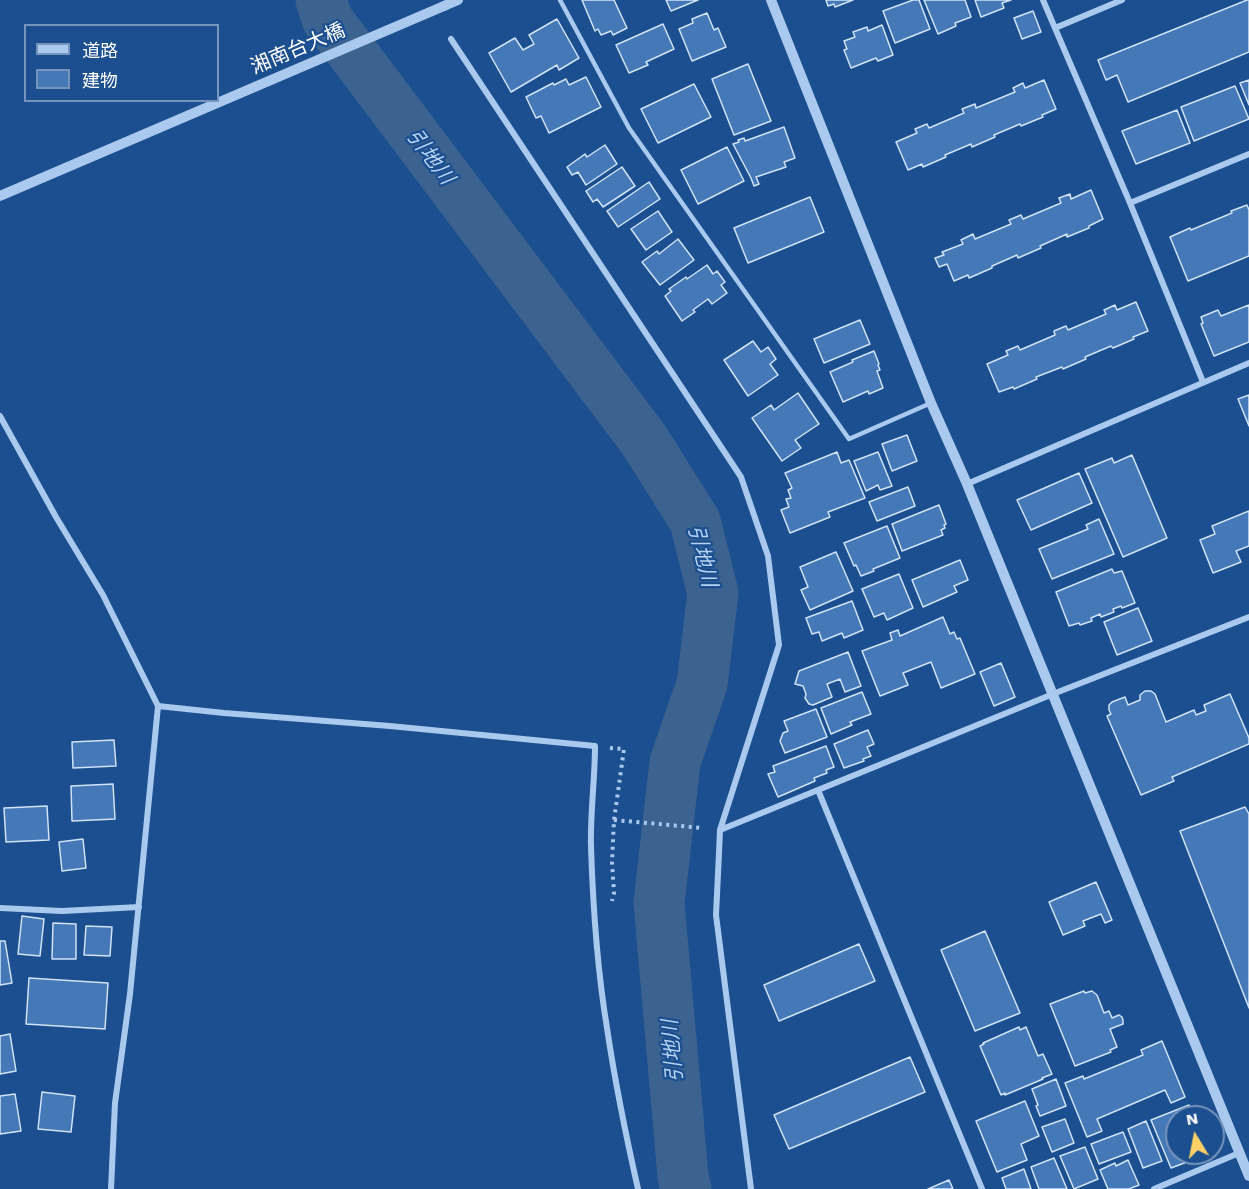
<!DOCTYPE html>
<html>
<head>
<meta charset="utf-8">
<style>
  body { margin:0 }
  #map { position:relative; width:1249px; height:1189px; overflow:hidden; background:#1b4f8f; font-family:"Work Sans","Noto Sans JP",sans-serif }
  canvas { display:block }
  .legend { position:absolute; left:24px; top:24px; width:195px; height:78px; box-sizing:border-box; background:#1b4f8f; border:2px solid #7695bc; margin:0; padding:8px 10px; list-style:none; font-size:18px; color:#fff }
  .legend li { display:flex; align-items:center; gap:12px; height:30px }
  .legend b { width:30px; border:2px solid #7695bc }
  .north { position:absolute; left:1165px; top:1105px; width:60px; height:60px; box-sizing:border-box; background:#1b4f8f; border:2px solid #7695bc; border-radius:50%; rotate:350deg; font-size:16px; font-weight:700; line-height:24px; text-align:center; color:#fff }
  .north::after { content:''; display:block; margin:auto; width:21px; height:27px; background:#ffd166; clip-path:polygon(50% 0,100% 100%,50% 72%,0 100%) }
</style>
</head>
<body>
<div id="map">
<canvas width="1249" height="1189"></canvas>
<ul class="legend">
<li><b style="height:8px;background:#a9c9ee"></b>道路</li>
<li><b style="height:16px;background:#4478b7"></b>建物</li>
</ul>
<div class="north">N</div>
</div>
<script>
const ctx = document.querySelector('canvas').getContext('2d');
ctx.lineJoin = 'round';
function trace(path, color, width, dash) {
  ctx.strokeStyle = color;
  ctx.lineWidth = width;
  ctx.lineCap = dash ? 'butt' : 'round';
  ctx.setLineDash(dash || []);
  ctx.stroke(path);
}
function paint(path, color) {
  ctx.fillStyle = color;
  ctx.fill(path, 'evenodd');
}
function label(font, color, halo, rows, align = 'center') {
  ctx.font = font + ' "Work Sans","Noto Sans JP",sans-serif';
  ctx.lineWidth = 4.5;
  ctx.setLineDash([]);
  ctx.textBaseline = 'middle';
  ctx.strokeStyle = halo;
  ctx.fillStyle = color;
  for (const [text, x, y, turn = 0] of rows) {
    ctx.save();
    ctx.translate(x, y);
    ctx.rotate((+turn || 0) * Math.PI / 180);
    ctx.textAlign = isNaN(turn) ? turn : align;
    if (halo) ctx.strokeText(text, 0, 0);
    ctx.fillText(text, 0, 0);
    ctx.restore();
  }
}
trace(new Path2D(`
  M321,0L327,19L644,440L695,521L713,593L702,684L675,762L659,903L683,1176L686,1189`), '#3c6290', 51);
const building = new Path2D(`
  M582,0H614L627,28L613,35L611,31L601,35L598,29L595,31Z
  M666,0H698L671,11Z
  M826,0H853L835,7L834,4L828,6Z
  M913,0H919L930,29L895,43L883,11Z
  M924,0H965L971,17L955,23L956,26L938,34Z
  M975,0H1011L1002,3L1004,8L981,17Z
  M1247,0H1249V52L1128,102L1117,75L1106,80L1098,60Z
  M1033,11L1041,32L1022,39L1014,18Z
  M707,13L714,30L718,28L726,47L692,61L679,29L693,23L692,19Z
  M557,19L579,58L559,70L557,65L511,92L489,53L515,38L523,50L534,44L529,35Z
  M663,24L674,49L646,62L648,65L629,73L616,45Z
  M882,25L893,55L878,61L876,58L851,68L844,50L847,49L844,41L855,37L853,32L867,27L868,31Z
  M748,64L771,121L734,135L712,79Z
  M586,77L601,107L549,133L541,116L536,118L526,97L553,83L554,85L566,79L569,85Z
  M1044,80L1056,109L1042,115L1043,117L1021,126L1020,124L994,135L995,137L972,147L971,144L945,155L946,157L923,167L922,164L908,170L896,142L917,133L915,129L927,124L929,128L964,113L962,109L975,104L976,108L1015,92L1013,88L1023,83L1025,88Z
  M1249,80V105L1240,83Z
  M694,84L711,117L658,143L641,109Z
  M1235,86L1249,119L1194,141L1181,107Z
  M1177,110L1190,143L1136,164L1122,131Z
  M784,127L795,158L784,162L786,167L756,177L759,184L754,186L751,178L733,144L739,142L738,140L744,138L745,141Z
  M605,145L617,164L586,185L578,172L572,175L567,167L585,154L587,157Z
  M727,147L744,181L698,204L681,170Z
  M622,167L635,186L603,207L597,199L593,202L586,191Z
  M649,182L660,199L618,227L607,211Z
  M1091,190L1103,219L1089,226V228L1067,237V234L1040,246L1041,248L1018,258L1017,255L992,266V268L969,278L968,275L954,281L947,264L939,267L935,258L944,255L942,252L963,244L961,240L973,234L975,239L1011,224L1009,220L1021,215L1023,219L1061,203L1059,198L1070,194L1071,199Z
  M810,197L824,232L748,263L734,228Z
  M1247,205L1249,210V256L1188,281L1170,237L1190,228L1191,230L1232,213L1231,211Z
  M658,211L672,232L646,250L631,229Z
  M678,239L694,260L660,285L642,262L657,251L659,254Z
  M707,265L713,274L717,271L725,282L721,285L727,293L712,304L708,299L693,310L695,312L682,321L665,296L671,291L669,289L686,277L687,279Z
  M1136,302L1148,331L1133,337L1134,339L1113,348L1111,346L1085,357L1086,359L1063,369L1062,367L1036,377L1037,379L1014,389L1013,387L999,392L987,364L1008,355L1006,351L1018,346L1020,350L1055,335L1054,331L1066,326L1068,330L1106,314L1104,310L1115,305L1117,310Z
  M1249,305V342L1214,356L1201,324L1203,323L1201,317L1218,310L1221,316Z
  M860,320L870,344L824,363L814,339Z
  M753,341L761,352L768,347L776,359L770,364L778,375L748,396L724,360Z
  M874,351L879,364L878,365L880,370L877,371L883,388L869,394L868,391L843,402L830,372L853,362L852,360Z
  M798,393L819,424L795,440L801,448L782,461L752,418L771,405L774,410Z
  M1249,395V426L1238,399Z
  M907,435L917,461L892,471L882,444Z
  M837,452L841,463L849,460L865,498L828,512L830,517L790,533L781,510L789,507L786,499L791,498L788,490L792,488L785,473Z
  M878,452L892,486L880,490L878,485L866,491L854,461Z
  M1132,455L1167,538L1123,557L1085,469L1112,458L1114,463Z
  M1079,473L1092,503L1031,530L1017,500Z
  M908,487L915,506L877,521L869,502Z
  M939,505L946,524L944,525L945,528L941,530L943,535L902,551L892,524Z
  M1249,511V546L1236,551L1241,562L1213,573L1200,540L1215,534L1212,526Z
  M1099,519L1114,554L1052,579L1039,549L1088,529L1086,525Z
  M887,526L900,558L873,569L874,571L861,576L856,565L854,566L844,543Z
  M836,552L853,591L810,610L801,590L808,587L800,567Z
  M960,560L968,580L954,586L957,592L923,607L912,580Z
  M1112,569L1114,573L1122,571L1135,603L1122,608L1121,606L1113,609L1114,612L1101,617L1100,614L1091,618L1092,621L1080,625L1079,623L1069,626L1056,592Z
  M899,574L913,608L887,620L884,613L874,617L862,589Z
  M852,601L863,630L844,638L842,633L822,641L819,632L812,634L806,618Z
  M1138,608L1152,641L1117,655L1104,622Z
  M943,617L950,634L954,632L957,639L960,638L975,674L941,688L931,662L903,673L908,685L880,696L862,651L892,640L890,633L898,630L900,636Z
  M848,652L861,686L845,692L840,679L827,684L832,697L813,705L809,704L805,698L806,694L803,686L795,684L799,671Z
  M1001,663L1015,697L994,706L980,672Z
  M1145,691H1151L1155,694L1166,722L1194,710L1196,715L1206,711L1204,705L1230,694L1249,738V744L1172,777L1174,781L1141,795L1107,716L1111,714L1109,710V705L1112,702L1125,697L1128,705L1140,700V695Z
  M862,692L871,714L850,722L852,725L831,734L821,708Z
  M816,709L827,737L785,753L780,741L783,733L788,731L784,721Z
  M868,730L874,744L867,747L871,756L863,759L864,761L844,768L834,744Z
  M114,740L116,766L73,768L72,742Z
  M826,746L834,767L826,770L827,773L814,778L815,781L778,797L768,774L775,772L773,766Z
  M113,784L115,819L72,821L71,786Z
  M47,806L49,840L6,842L4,808Z
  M1245,807L1249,814V1008L1180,831Z
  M83,839L86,868L62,871L59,842Z
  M1096,882L1112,920L1105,923L1101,914L1083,921L1085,926L1063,935L1049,902Z
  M22,916L44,919L40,956L18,954Z
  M53,923L76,924V959H52Z
  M86,926L112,927L110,956L84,955Z
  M985,931L1020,1013L975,1031L941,950Z
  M0,941H5L12,983L0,985Z
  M859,944L875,981L779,1021L764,985Z
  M29,978L108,983L105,1029L26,1024Z
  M1084,991L1085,993L1092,991L1097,995L1104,1013L1109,1011L1112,1018L1119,1015L1122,1017L1123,1020V1024L1110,1029L1117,1047L1110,1050L1111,1052L1075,1066L1050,1004Z
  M1019,1027L1020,1030L1026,1027L1038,1056L1043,1054L1052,1074L1042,1078L1043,1079L1005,1095V1093L1001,1095L980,1046L984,1044L983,1043Z
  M10,1034L16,1071L0,1074V1036Z
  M1162,1041L1185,1097L1171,1103L1165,1090L1097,1119L1102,1131L1087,1137L1065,1083L1083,1076L1084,1079L1143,1055L1141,1050Z
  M910,1057L925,1092L789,1149L774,1115Z
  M1056,1079L1066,1106L1040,1116L1036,1106L1038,1105L1032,1089Z
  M42,1092L75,1096L71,1132L38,1129Z
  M15,1094L21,1131L0,1134V1096Z
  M1025,1101L1039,1136L1021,1144L1027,1160L997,1172L976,1121Z
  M1189,1105L1194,1117H1177V1153H1204L1203,1156L1171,1168L1151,1120Z
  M1065,1119L1074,1143L1052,1152L1042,1127Z
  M1146,1121L1162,1161L1143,1168L1128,1129Z
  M1123,1132L1131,1152L1099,1164L1091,1144Z
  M1085,1147L1098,1179L1074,1189L1060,1156Z
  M1054,1158L1067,1189H1039L1031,1167Z
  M1128,1160L1139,1185L1129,1189H1108L1100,1170L1115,1163L1116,1166Z
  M1024,1169L1031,1189H1006L1002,1178Z
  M949,1180L953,1189H928Z`);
paint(building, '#4478b7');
trace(building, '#cfe3fa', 1.5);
trace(new Path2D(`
  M610,748L624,749L614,820L612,862L614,893L612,901
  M614,820L703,828`), '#a9c9ee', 4, [3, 4.5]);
trace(new Path2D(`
  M560,0L629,128L849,439L931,403`), '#a9c9ee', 4.5);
trace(new Path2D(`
  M1043,0L1130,203L1203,382
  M1055,28L1122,0
  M451,39L741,477L768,556L779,645L720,830L719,853L716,915L751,1189
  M1130,203L1249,154
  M0,416L56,517L103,595L158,706L130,994L115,1103L111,1189
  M967,484L1249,363
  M158,706L224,713L390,726L595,746C595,780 590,813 591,847C593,907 597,968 607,1028C615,1082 626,1136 638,1189
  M818,790L982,1189
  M720,830L1053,694L1249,617
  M0,908L62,911L139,907
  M1154,1189L1239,1153`), '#a9c9ee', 6);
trace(new Path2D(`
  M771,0L931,403L967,484L1249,1176
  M444,6L458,0`), '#a9c9ee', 10);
trace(new Path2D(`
  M0,196L444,6`), '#a9c9ee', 10);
label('20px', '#fff', '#1b4f8f', [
  ["湘南台大橋",298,49,-23]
]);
label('italic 21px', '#b5d3f5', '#1b4f8f', [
  ["引地川",430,157,53],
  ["引地川",702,556,76],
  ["引地川",673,1051,-95]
]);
</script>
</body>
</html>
